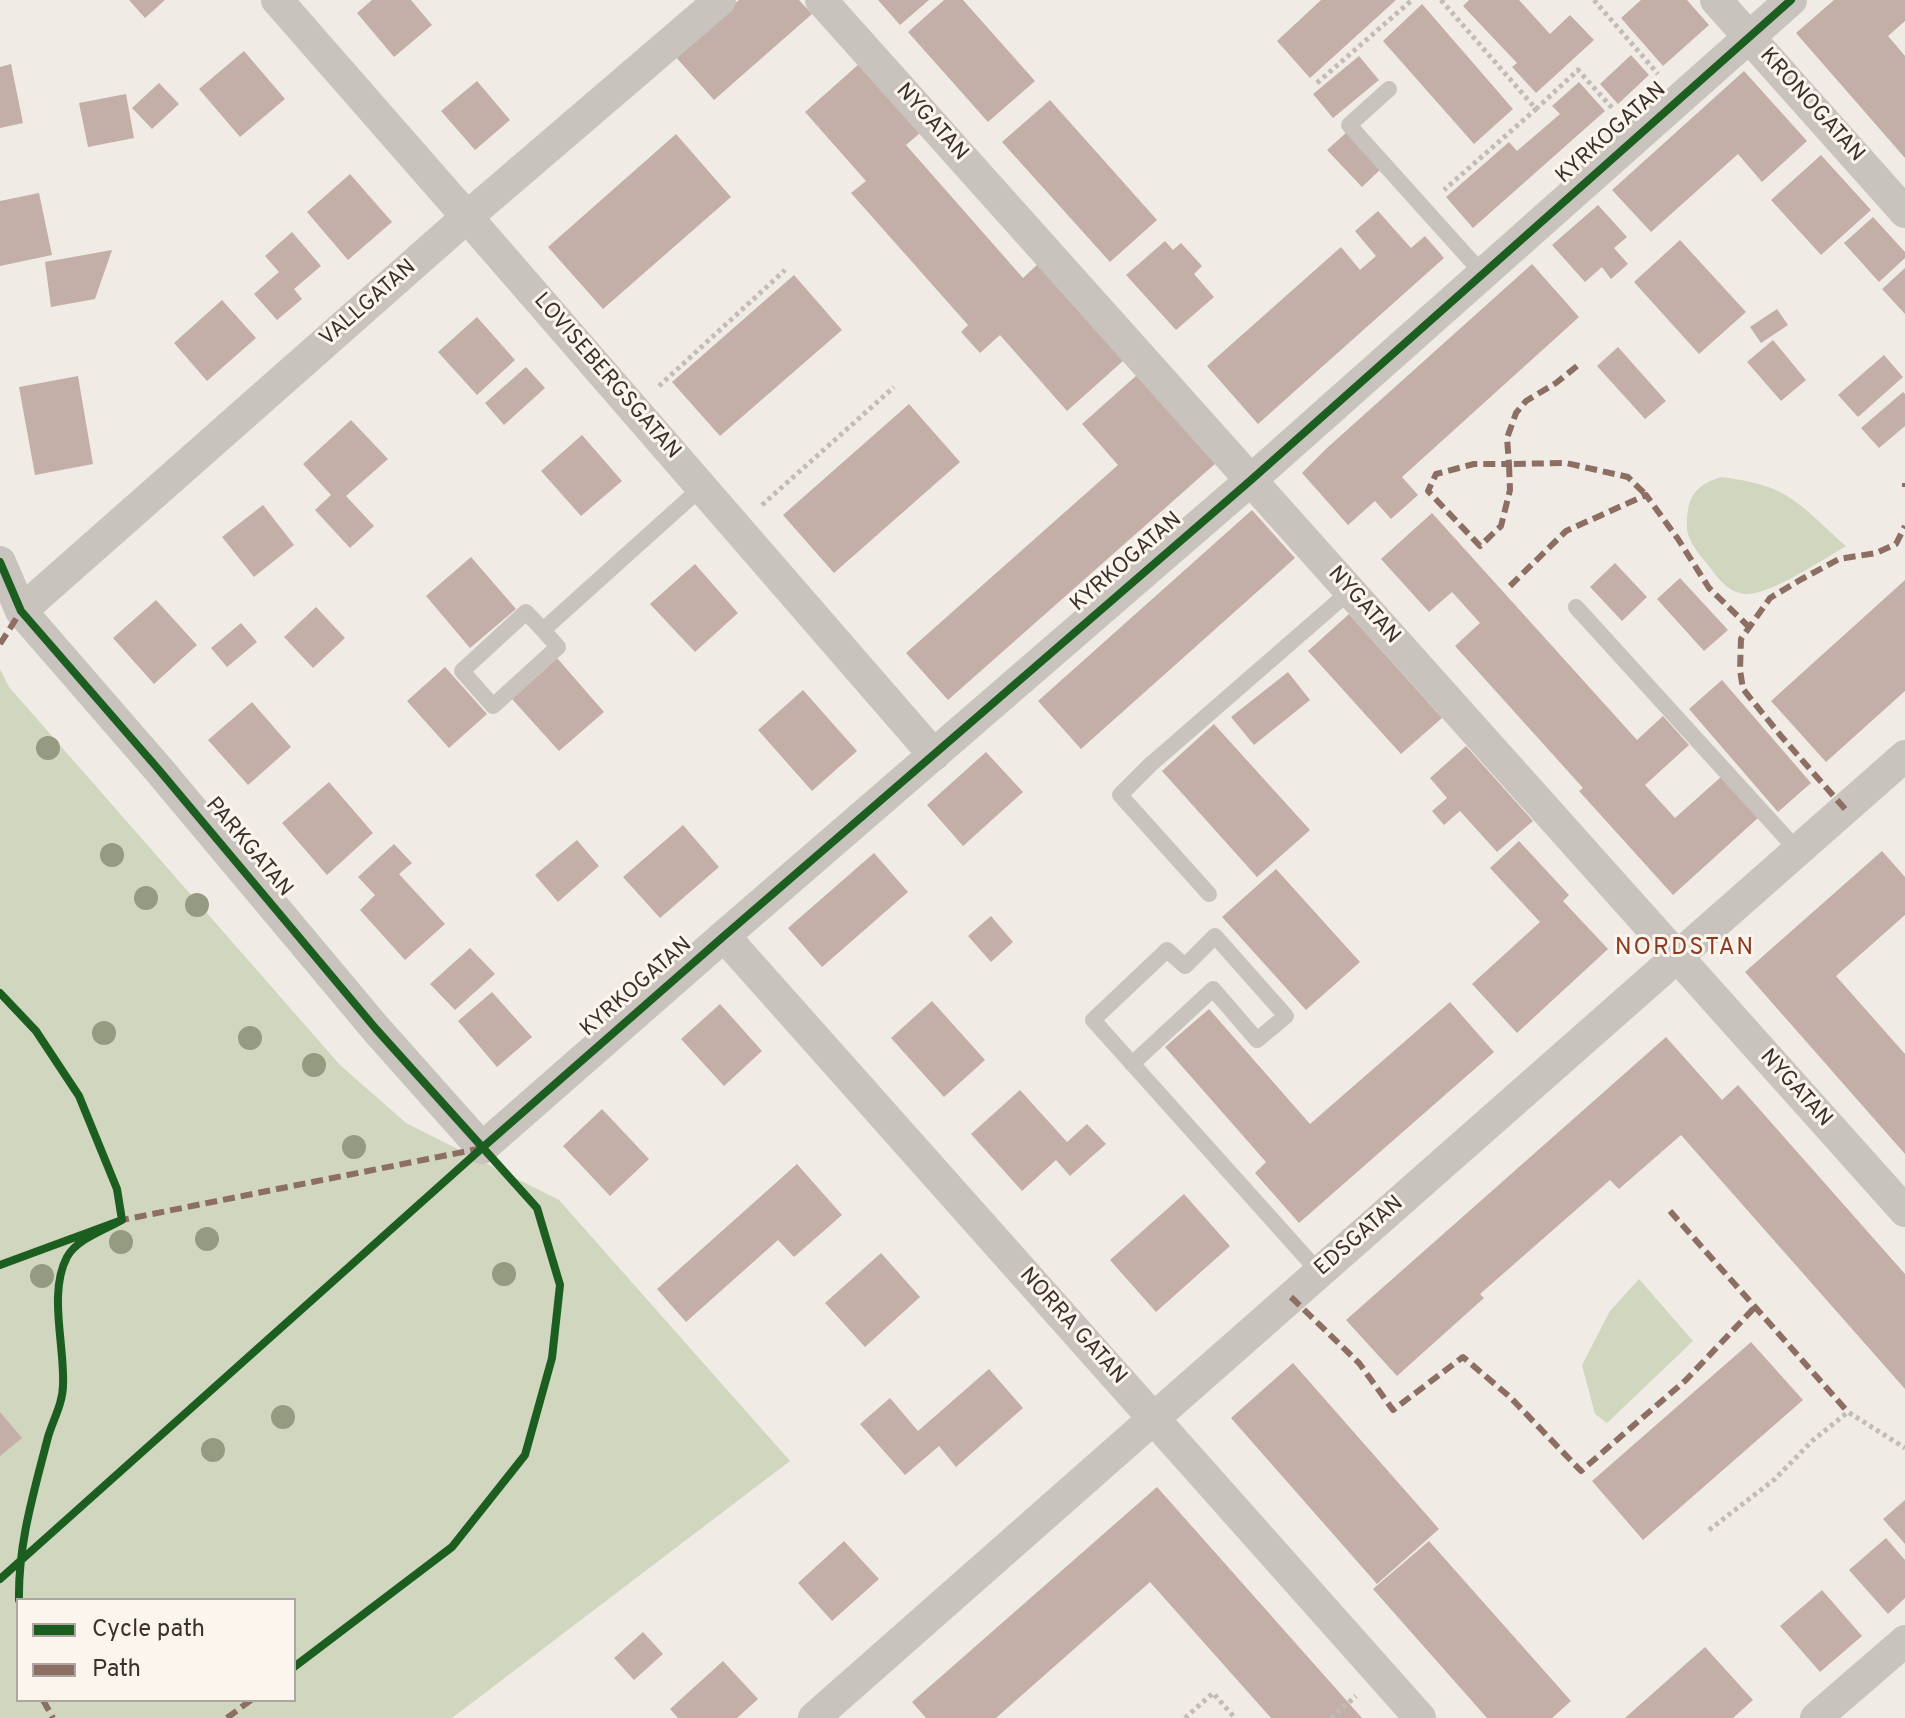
<!DOCTYPE html>
<html>
<head>
<meta charset="utf-8">
<style>
  body { margin:0 }
  #map { position:relative; width:1905px; height:1718px; overflow:hidden; background:#f0ebe5; font-family:Overpass,sans-serif }
  canvas { display:block }
  .legend { position:absolute; left:16px; top:1598px; width:280px; height:104px; box-sizing:border-box; background:#fbf5ee; border:2px solid #aea6a0; margin:0; padding:10px 14px; list-style:none; font-size:24px; color:#3b302b }
  .legend li { display:flex; align-items:center; gap:16px; height:40px }
  .legend b { width:40px; border:2px solid #aea6a0 }
</style>
</head>
<body>
<div id="map">
<canvas width="1905" height="1718"></canvas>
<ul class="legend">
<li><b style="height:10px;background:#1b5e20"></b>Cycle path</li>
<li><b style="height:10px;background:#8d6e63"></b>Path</li>
</ul>
</div>
<script>
const ctx = document.querySelector('canvas').getContext('2d');
ctx.lineJoin = 'round';
function paint(path, color) {
  ctx.fillStyle = color;
  ctx.fill(path, 'evenodd');
}
function trace(path, color, width, dash) {
  ctx.strokeStyle = color;
  ctx.lineWidth = width;
  ctx.lineCap = dash ? 'butt' : 'round';
  ctx.setLineDash(dash || []);
  ctx.stroke(path);
}
function label(font, color, halo, rows, align = 'center') {
  ctx.font = font + ' Overpass,sans-serif';
  ctx.lineWidth = 6;
  ctx.setLineDash([]);
  ctx.textBaseline = 'middle';
  ctx.strokeStyle = halo;
  ctx.fillStyle = color;
  for (const [text, x, y, turn = 0] of rows) {
    ctx.save();
    ctx.translate(x, y);
    ctx.rotate((+turn || 0) * Math.PI / 180);
    ctx.textAlign = isNaN(turn) ? turn : align;
    if (halo) ctx.strokeText(text, 0, 0);
    ctx.fillText(text, 0, 0);
    ctx.restore();
  }
}
paint(new Path2D(`
  M1721,477C1737,479 1755,482 1771,488C1801,500 1822,526 1846,546C1824,559 1770,595 1746,594C1728,593 1718,578 1708,565C1701,556 1691,545 1688,534C1686,526 1687,517 1688,509C1692,490 1703,483 1721,477Z
  M0,669L9,687L340,1065L406,1123L559,1200L790,1461L452,1718H0ZM18,1600H294V1700H18Z
  M1639,1279L1693,1341L1607,1423L1595,1414L1582,1365L1610,1311Z`), '#d1d6bf');
paint(new Path2D(`
  M129,0H165L145,18Z
  M372,0H411L432,25L394,57L357,13Z
  M739,0H799L812,14L714,100L675,56Z
  M878,0H929L900,25Z
  M944,0H963L1035,81L988,122L908,32Z
  M1321,0H1396L1310,78L1277,41Z
  M1469,0H1519L1550,34L1570,15L1594,40L1536,93L1512,67L1517,63L1463,6Z
  M1641,0H1687L1709,25L1663,66L1621,18Z
  M1834,0H1905V21L1888,36L1905,56V158L1796,33Z
  M1422,4L1513,109L1474,144L1383,41Z
  M244,51L285,99L240,137L199,89Z
  M1631,55L1649,75L1618,104L1600,84Z
  M1359,56L1379,80L1333,118L1313,94Z
  M11,64L23,123L0,128V67Z
  M859,64L920,133L906,145L1023,278L1039,263L1124,360L1067,411L1000,335L980,353L961,332L968,325L851,193L866,181L805,112Z
  M1744,71L1807,141L1762,182L1738,154L1651,232L1612,190Z
  M477,81L510,120L475,150L441,111Z
  M1579,82L1605,111L1473,228L1446,197L1509,142L1517,151L1560,114L1552,106Z
  M159,83L179,104L152,129L132,108Z
  M126,94L134,138L88,147L79,103Z
  M1050,100L1157,220L1110,262L1002,142Z
  M1348,131L1382,168L1362,187L1327,150Z
  M676,134L731,197L603,309L548,247Z
  M1821,155L1871,210L1821,255L1771,200Z
  M350,174L392,222L348,260L307,212Z
  M39,193L52,255L0,266V201Z
  M1598,205L1627,237L1614,248L1628,264L1611,279L1602,267L1585,282L1552,245Z
  M1378,211L1411,248L1425,236L1444,258L1258,424L1207,366L1341,247L1360,270L1376,256L1355,231Z
  M1873,217L1905,252V258L1879,282L1844,243Z
  M292,232L321,266L294,289L302,299L277,320L254,294L279,272L265,256Z
  M1680,240L1746,312L1699,354L1634,282Z
  M1165,241L1173,250L1181,243L1202,266L1194,274L1214,297L1176,330L1126,275Z
  M112,250L95,299L51,307L45,262Z
  M1532,264L1579,317L1402,477L1418,495L1391,519L1375,501L1348,525L1302,473L1327,448Z
  M1905,268V314L1882,289Z
  M794,275L842,330L720,436L672,382Z
  M222,300L256,338L207,381L174,343Z
  M1777,309L1788,325L1761,343L1750,327Z
  M477,317L515,360L477,395L438,352Z
  M1773,340L1806,380L1781,401L1747,362Z
  M1618,347L1666,401L1645,419L1597,366Z
  M1884,355L1903,377L1858,417L1838,395Z
  M526,367L545,388L504,425L485,403Z
  M1137,375L1216,463L948,700L906,653L1118,465L1082,424Z
  M78,376L93,464L35,475L19,387Z
  M1903,392L1905,394V426L1879,448L1861,428Z
  M909,404L960,462L834,573L783,515Z
  M351,420L388,459L346,496L374,526L350,548L315,510L331,495L303,464Z
  M582,435L622,481L581,516L541,471Z
  M263,505L294,545L254,577L222,537Z
  M1252,510L1295,558L1081,749L1038,701Z
  M1432,513L1637,740L1663,716L1689,745L1645,785L1675,818L1722,776L1759,817L1673,895L1579,791L1583,788L1455,646L1480,623L1452,592L1429,612L1381,559Z
  M471,557L516,609L470,648L426,596Z
  M1615,563L1647,597L1622,621L1590,587Z
  M695,564L738,613L695,652L650,604Z
  M1680,578L1728,630L1704,651L1657,599Z
  M1905,580V691L1826,762L1771,701Z
  M156,600L197,645L154,684L113,638Z
  M316,607L345,638L313,668L284,637Z
  M1349,614L1442,718L1401,754L1308,651Z
  M241,623L257,642L227,667L211,648Z
  M557,658L604,712L559,751L512,699Z
  M445,667L487,714L449,748L407,701Z
  M1288,672L1310,700L1254,745L1231,717Z
  M1722,680L1811,783L1778,812L1689,709Z
  M803,690L857,751L812,791L758,730Z
  M252,702L291,747L248,785L208,740Z
  M1214,724L1310,830L1257,877L1162,771Z
  M1466,746L1533,821L1497,852L1460,811L1444,825L1432,811L1447,798L1430,778Z
  M986,752L1023,792L963,846L927,805Z
  M329,782L373,833L327,875L282,823Z
  M683,825L719,867L660,918L623,877Z
  M577,840L599,866L558,902L535,875Z
  M1519,841L1569,895L1563,901L1608,949L1517,1033L1472,984L1540,922L1490,868Z
  M394,844L412,863L399,874L445,924L405,960L360,910L375,895L358,877Z
  M1882,851L1905,877V915L1836,976L1905,1054V1154L1745,972Z
  M874,853L908,892L822,967L788,928Z
  M1276,869L1360,962L1306,1010L1222,917Z
  M991,916L1013,942L991,962L968,936Z
  M470,948L495,974L455,1010L430,984Z
  M492,992L532,1037L497,1067L458,1021Z
  M932,1001L985,1060L944,1097L891,1038Z
  M1450,1002L1494,1052L1299,1223L1255,1173L1266,1162L1165,1047L1209,1009L1310,1124Z
  M720,1004L762,1051L724,1086L681,1039Z
  M1666,1037L1722,1100L1738,1085L1905,1274V1389L1681,1135L1619,1189L1610,1180L1480,1294L1484,1298L1397,1376L1346,1320Z
  M1020,1090L1067,1142L1087,1124L1106,1144L1070,1176L1056,1160L1022,1191L971,1134Z
  M602,1109L649,1159L610,1196L563,1146Z
  M797,1164L842,1215L794,1257L778,1240L686,1322L657,1289Z
  M1184,1194L1230,1246L1156,1312L1110,1260Z
  M881,1253L920,1297L865,1347L825,1303Z
  M1751,1342L1803,1400L1643,1540L1592,1481Z
  M1293,1363L1439,1529L1377,1584L1231,1418Z
  M989,1369L1023,1408L956,1467L939,1446L905,1475L860,1424L890,1398L918,1431Z
  M0,1412L22,1438L0,1456Z
  M1157,1487L1362,1718H1271L1150,1582L996,1718H926L912,1702Z
  M1905,1500V1544L1883,1519Z
  M1886,1538L1905,1560V1598L1888,1614L1849,1570Z
  M844,1541L879,1579L832,1621L798,1583Z
  M1429,1541L1571,1701L1552,1718H1487L1373,1589Z
  M1822,1590L1862,1636L1820,1672L1780,1626Z
  M643,1632L663,1654L634,1680L614,1658Z
  M1705,1647L1753,1700L1733,1718H1625Z
  M723,1661L758,1699L737,1718H678L670,1709Z`), '#c3afa7');
trace(new Path2D(`
  M1441,0L1536,109L1444,190
  M1594,0L1658,74
  M1317,83L1412,0
  M1536,109L1578,70L1614,110
  M659,386L785,270
  M762,505L894,387
  M1709,1530L1775,1479L1812,1441L1848,1412L1905,1448
  M1185,1718L1213,1693L1235,1718
  M1331,1718L1356,1696`), '#c2bbb6', 5, [4, 4]);
trace(new Path2D(`
  M1389,89L1349,125L1483,274
  M1576,607L1798,851
  M543,630L526,612L462,671L493,706L558,647L543,630L702,487
  M1209,894L1120,795L1150,765L1350,591
  M1132,1064L1213,989L1257,1040L1286,1016L1215,936L1185,966L1167,950L1093,1020L1319,1272`), '#c9c3be', 16);
trace(new Path2D(`
  M277,0L467,217L934,755
  M821,0L1905,1211
  M1716,0L1905,212
  M0,562L21,611L159,770L376,1029L482,1148L724,936L1251,480L1791,0
  M21,611L467,217L720,0
  M724,936L1420,1718
  M814,1718L1905,756
  M1816,1718L1905,1641`), '#c9c3be', 32);
trace(new Path2D(`
  M1577,366L1556,383L1526,401L1516,413L1507,438L1509,464H1474L1436,474L1428,491L1480,546L1501,526L1510,490L1509,464L1566,463L1628,477L1646,495
  M1905,483V487
  M1510,586L1566,531L1646,495L1678,539L1709,588L1749,627
  M0,644L21,611
  M1845,809L1781,736L1743,689L1740,670L1741,639L1770,598L1800,580L1839,559L1876,553L1896,544L1905,526
  M1670,1211L1848,1412
  M118,1223L122,1220L478,1149
  M1291,1297L1359,1363L1393,1410L1463,1357L1510,1397L1581,1471L1686,1380L1755,1307
  M43,1700L53,1718
  M227,1718L251,1700`), '#8d6e63', 6, [12, 6]);
trace(new Path2D(`
  M0,562L21,611L159,770L376,1029L537,1208L560,1285L552,1358L525,1455L452,1547L294,1667
  M0,993L36,1031L79,1096L117,1189L122,1220L0,1265
  M0,1579L482,1148L724,936L1251,480L1791,0
  M19,1600C18,1543 34,1492 48,1437C53,1420 63,1403 63,1385C65,1346 48,1293 67,1257C77,1239 104,1230 122,1220`), '#1b5e20', 8);
ctx.fillStyle = '#959b80';
for (const [x, y] of [
  [48,748],
  [112,855],
  [146,898],
  [197,905],
  [104,1033],
  [250,1038],
  [314,1065],
  [354,1147],
  [207,1239],
  [121,1242],
  [504,1274],
  [42,1276],
  [283,1417],
  [213,1450]
]) {
  ctx.beginPath();
  ctx.arc(x, y, 12, 0, 2 * Math.PI);
  ctx.fill();
}
label('22px', '#3b302b', '#fbf5ee', [
  ["KRONOGATAN",1811,106,48],
  ["NYGATAN",931,123,48],
  ["KYRKOGATAN",1612,134,-42],
  ["VALLGATAN",369,304,-41],
  ["LOVISEBERGSGATAN",606,377,49],
  ["KYRKOGATAN",1127,563,-41],
  ["NYGATAN",1363,606,48],
  ["PARKGATAN",248,848,50],
  ["KYRKOGATAN",637,988,-41],
  ["NYGATAN",1795,1089,48],
  ["EDSGATAN",1360,1237,-41],
  ["NORRA GATAN",1072,1327,48]
]);
ctx.letterSpacing = '2px';
label('24px', '#8c3b22', '#fbf5ee', [
  ["NORDSTAN",1685,949]
]);
ctx.letterSpacing = '0px';
</script>
</body>
</html>
